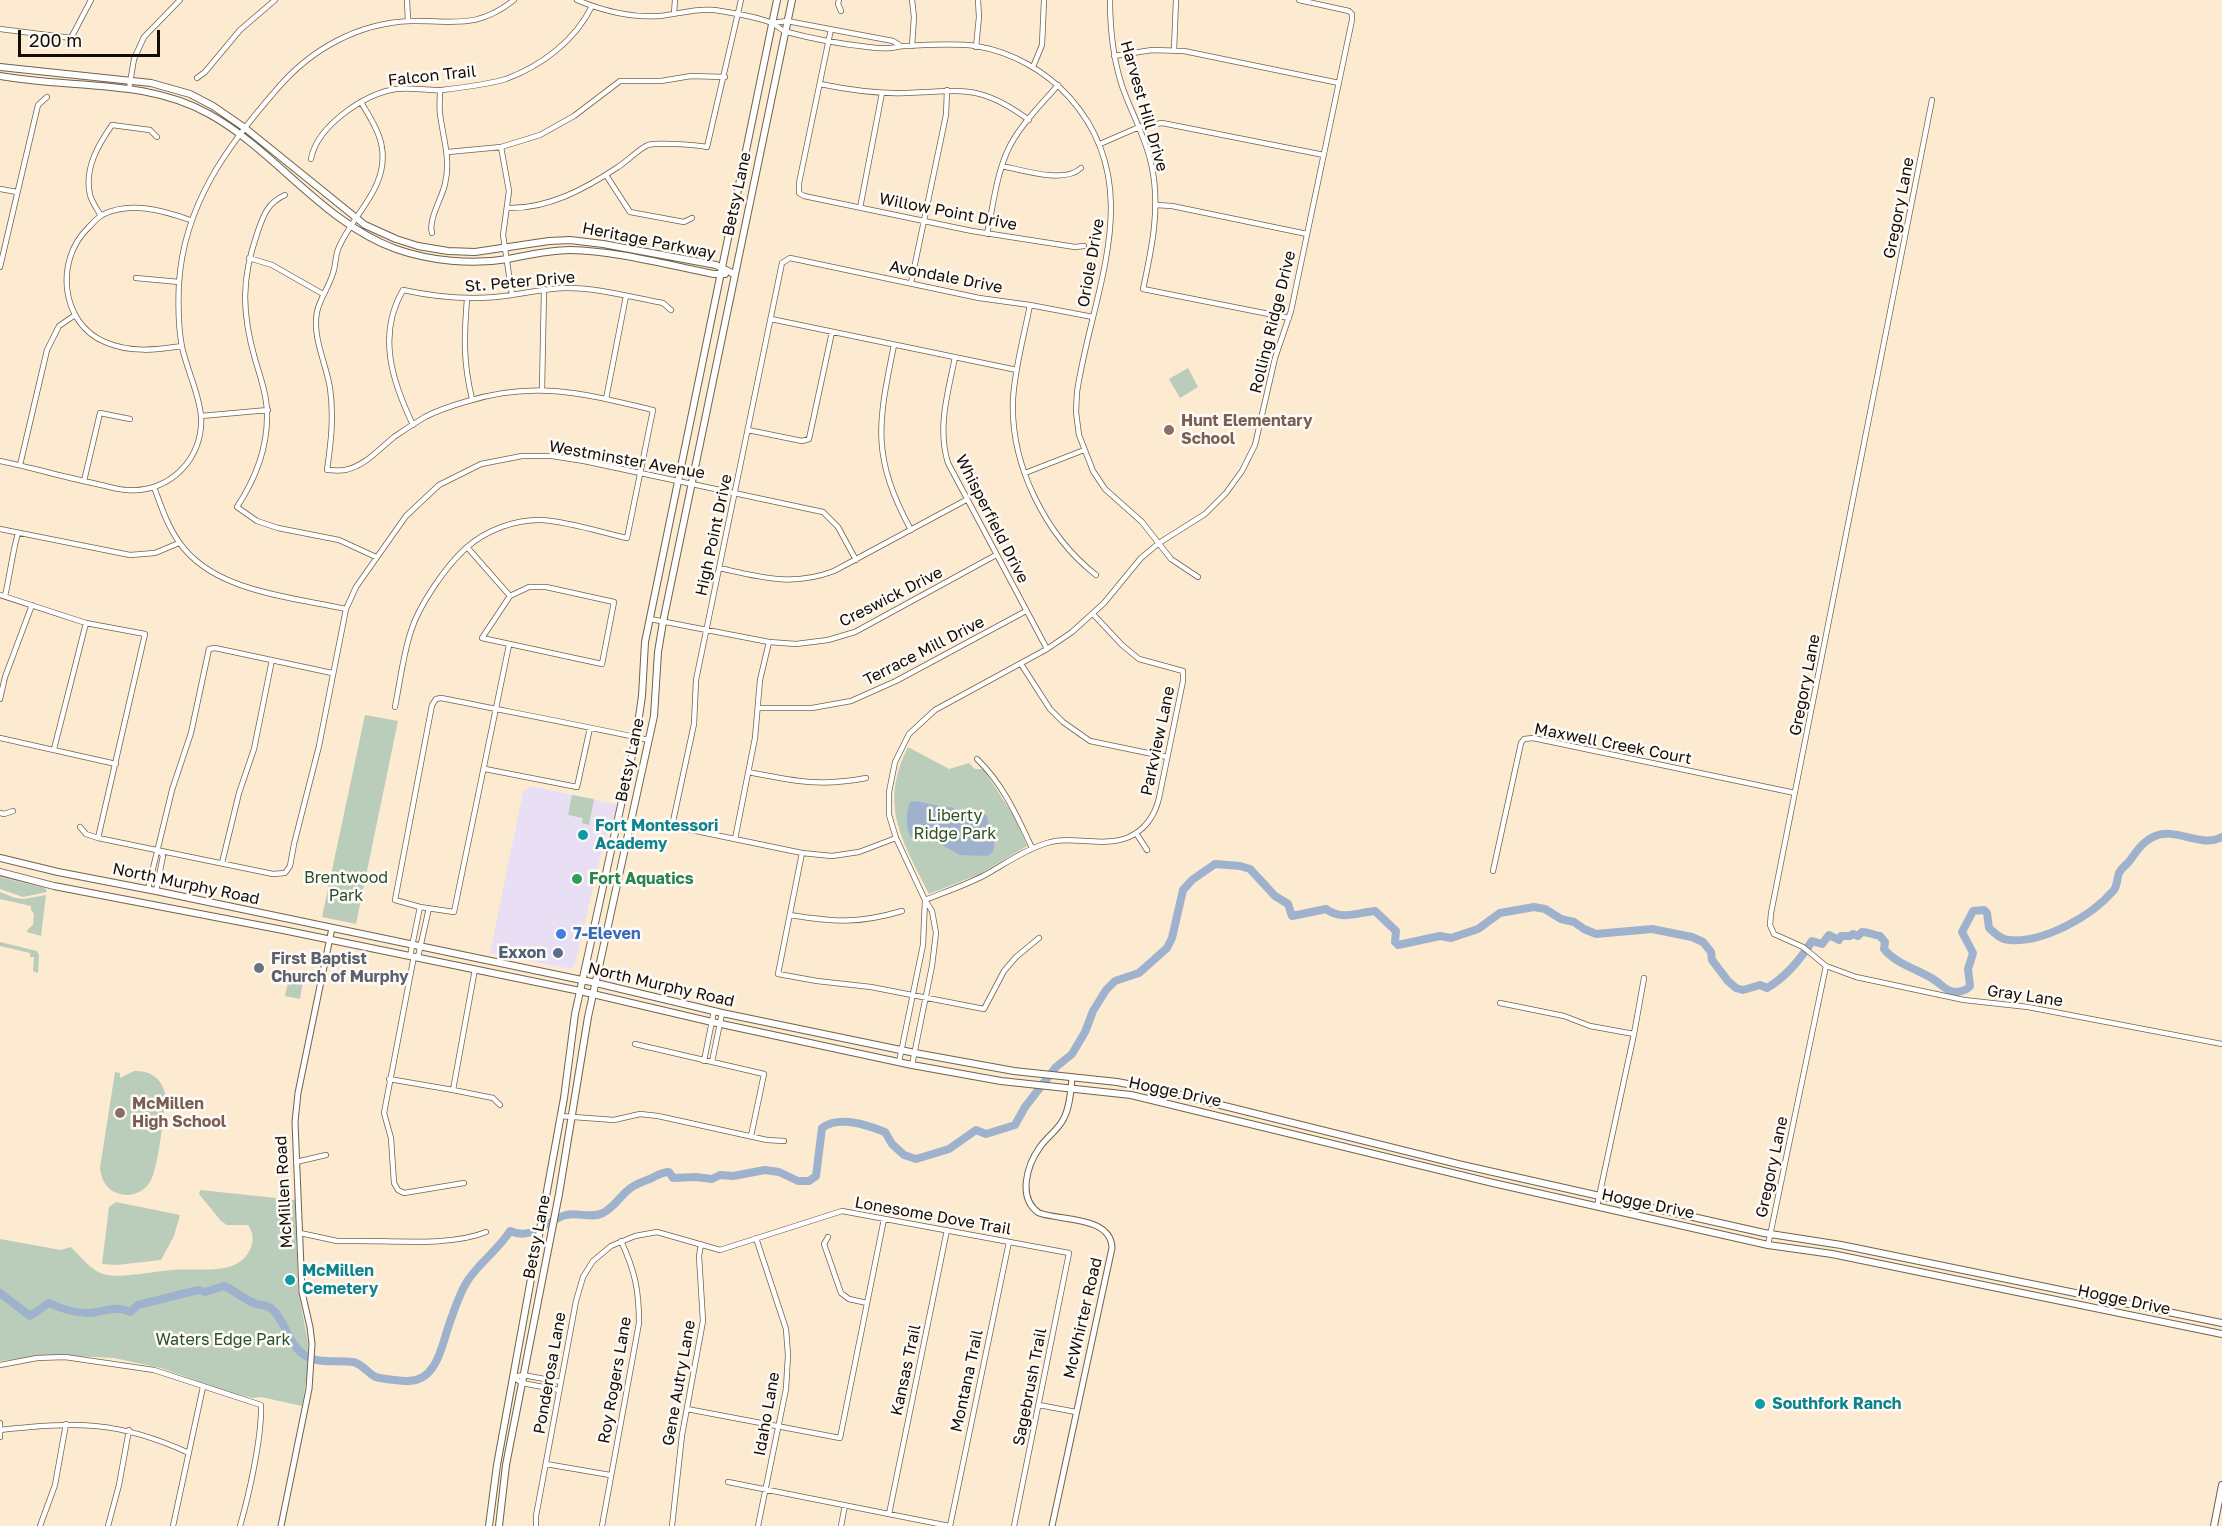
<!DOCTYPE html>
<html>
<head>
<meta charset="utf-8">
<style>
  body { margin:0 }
  #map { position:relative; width:2222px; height:1526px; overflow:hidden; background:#fdebd1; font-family:"Golos Text",sans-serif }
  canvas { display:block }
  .scale { position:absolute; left:18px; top:30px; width:142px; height:27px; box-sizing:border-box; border:3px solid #120c05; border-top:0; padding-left:8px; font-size:18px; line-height:21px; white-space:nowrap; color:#120c05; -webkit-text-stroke:4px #fefaf5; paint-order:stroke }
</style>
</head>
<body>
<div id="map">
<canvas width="2222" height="1526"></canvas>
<div class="scale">200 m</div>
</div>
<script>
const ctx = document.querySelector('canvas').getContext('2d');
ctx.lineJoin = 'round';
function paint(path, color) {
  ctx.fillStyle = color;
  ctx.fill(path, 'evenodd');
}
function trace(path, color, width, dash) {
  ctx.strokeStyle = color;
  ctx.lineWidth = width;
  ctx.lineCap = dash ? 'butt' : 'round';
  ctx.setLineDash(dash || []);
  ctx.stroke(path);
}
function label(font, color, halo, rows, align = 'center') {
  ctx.font = font + ' "Golos Text",sans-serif';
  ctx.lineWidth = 5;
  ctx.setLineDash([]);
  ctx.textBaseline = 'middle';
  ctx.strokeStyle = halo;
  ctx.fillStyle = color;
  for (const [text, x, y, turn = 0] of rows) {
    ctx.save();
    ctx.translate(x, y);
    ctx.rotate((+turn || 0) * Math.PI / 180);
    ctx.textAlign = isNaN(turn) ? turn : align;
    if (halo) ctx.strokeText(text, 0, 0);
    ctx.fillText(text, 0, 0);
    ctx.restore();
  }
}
paint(new Path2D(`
  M531,786L618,805L604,842L575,964L571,969L490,953L523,792Z`), '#e8dff4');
paint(new Path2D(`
  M1188,368L1198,387L1180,398L1169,379Z
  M365,715L398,721L356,924L322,917Z
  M908,747L949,769L969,763L975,769H983L1014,816L1027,846L980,874L929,894C903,841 878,806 908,747Z
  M572,795L594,799L589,825L582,823L583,818L568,815Z
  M0,877L45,888L47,892L23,897L0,889Z
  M0,892L15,898L24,899L46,895L41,936L27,932L28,929L33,925L34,914L31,910V906L0,899Z
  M0,942L37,951L39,955L38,973L33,971L34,957H30V953L0,946Z
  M289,978L303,981L300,999L285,996Z
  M134,1071C153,1070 165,1082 166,1100C163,1118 158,1170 150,1182C143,1193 129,1198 117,1193C106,1189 101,1179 100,1168L115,1072L120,1073V1078Z
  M200,1190L295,1200L298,1289L308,1343L307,1375L302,1406L261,1397L253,1398L231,1393L161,1368L114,1358L55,1355L0,1361V1239L61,1250L71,1247C82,1258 92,1272 107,1275C122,1278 156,1271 172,1270C197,1267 240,1278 251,1247C254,1238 253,1233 248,1225H227L221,1221L199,1194Z
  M116,1202L180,1215L174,1236L161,1260L117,1265L102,1264L109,1207Z`), '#baccba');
paint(new Path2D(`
  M916,801L944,807H952L959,812L984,814L987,816L989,826C996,831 995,844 993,852L987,856L960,855L933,840L912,838C905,830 906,812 910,802Z`), '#9eb2cd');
trace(new Path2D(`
  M0,1293L30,1316L49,1303C64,1310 81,1315 97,1312C109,1310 118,1306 130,1312L138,1305L198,1290L205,1292L224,1286C235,1291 245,1300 256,1304C263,1306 267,1304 273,1310C286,1322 288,1344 304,1355C317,1364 338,1360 353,1362C363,1364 368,1374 376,1377C381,1379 403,1381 408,1381C438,1381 442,1343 450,1322C455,1308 460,1292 468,1280C480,1262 499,1249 510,1231C533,1241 547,1220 566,1215C579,1212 590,1219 603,1213C613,1208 619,1198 627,1191C634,1184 643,1182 652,1178C658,1175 662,1172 669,1172L673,1178L696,1177L712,1179L720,1175L733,1176L765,1170L779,1172L798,1181H809L816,1176L822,1128C839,1115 867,1125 885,1132L892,1144L904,1155L916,1159L949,1149L976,1130L986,1134L1015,1125L1025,1107L1056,1067L1072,1054L1085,1032L1093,1011L1106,990L1115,981L1139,973L1167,948L1172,938L1183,890L1192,880L1215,864L1240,866L1250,869L1275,896L1288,904L1292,916L1326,909C1342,921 1358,912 1375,911L1396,931L1395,942L1398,945L1440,936L1451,938L1478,929L1500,913L1534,907L1545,909L1561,919L1574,922L1584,929L1596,934L1652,929L1692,937L1703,942L1711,952L1712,960L1728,981L1736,988L1743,990L1760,985L1767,988C1786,977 1800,960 1812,941L1822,944L1829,935L1839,940L1841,936H1850L1853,934L1858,936L1862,932C1869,932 1873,935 1880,936L1885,942L1884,949C1896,964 1917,969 1933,979C1938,982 1943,987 1948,990C1955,994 1966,991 1970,986L1968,969L1973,953L1962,932L1973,911L1984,910L1987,913L1989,928C1995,933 2001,940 2009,940C2043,943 2091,917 2114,890C2117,886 2117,879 2119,873C2122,867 2128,864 2131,859C2138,849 2145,839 2158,835C2179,829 2202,848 2222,837`), '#9eb2cd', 8);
const minor = new Path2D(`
  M407,0L408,21
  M577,0C603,11 631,18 660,16C678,14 697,8 714,10C733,13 755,16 772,23C778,26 782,31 787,32C813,39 841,44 868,47C875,48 883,49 890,48C895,48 899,46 904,46C927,45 952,43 976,46C1012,52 1046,71 1070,98C1149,187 1092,291 1077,392L1076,412L1079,435L1093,471L1105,489L1142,522L1171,559L1198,577
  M839,0L838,4L841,11
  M912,0L914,17L912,46
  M1110,0C1110,29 1113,58 1122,86C1131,112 1145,136 1151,163C1161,205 1152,248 1143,289L1289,318
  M674,14L675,0
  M772,23L787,21L893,41L901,46
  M0,29L71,38L91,0
  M831,29L799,183V193L804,196L972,231L1075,247L1084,246
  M976,47L979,17L978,0
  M1174,50L1176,0
  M1114,56L1152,50L1184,51L1339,83
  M1033,67L1042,45L1044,0
  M197,78L205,72L240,30L275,0
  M820,84C849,90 878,94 907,93C964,91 980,84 1029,120
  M129,89L134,59L144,37L180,0
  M361,102C369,116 380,132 382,148C388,188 354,213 339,247C335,255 336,265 333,273C329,287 320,298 317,312C312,337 326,363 330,388C334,416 331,443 327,470C333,470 340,471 345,470C365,466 379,449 394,437C404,430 415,423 425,417C438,410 454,405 468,401C537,380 586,394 653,410L627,538C600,532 570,522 542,520C516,519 486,530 466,548C446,566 419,605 411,631C403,655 400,682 395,707
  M1100,144L1139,127L1162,123L1324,155
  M501,147L509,191L503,235L512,295
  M448,152L501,147L540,135L574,116L620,81H661L691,76L725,77
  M311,159C317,126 364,94 396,89C411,87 427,91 442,90C459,88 490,84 506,79C541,66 575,41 592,6
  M1002,166C1022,170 1065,184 1081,168
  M606,175L630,212L684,222L692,218
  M0,189L17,192
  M285,195C267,203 263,216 257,234C241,280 242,313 255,359C260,376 267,395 267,413C268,448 256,478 237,507L257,521L278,528L339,540L376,557
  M1156,205L1172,206L1307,234
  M508,208C548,209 585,189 618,167C626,162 640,148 648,145C657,142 697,145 707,147L741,0
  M860,208L882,93
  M101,216C97,209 92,202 90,195C84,169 98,145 112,125L150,130L157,137
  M432,233C428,220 442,198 445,184C451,159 443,138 440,114C439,106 440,98 440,90
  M987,234C993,207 996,177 1007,152C1018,127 1040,106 1058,85
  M249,258L272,265L323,294
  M0,267L38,105L47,97
  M136,278L179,282
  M911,283L946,115L947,90
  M467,299C464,337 463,361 472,399
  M1030,305C1024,336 1015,367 1013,399C1010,464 1045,535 1096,575
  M771,319L1017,370
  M894,345C878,424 871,456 911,530
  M182,346C156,350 130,353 105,342C60,323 55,260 88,228C92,224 97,218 102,215C130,201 162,210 190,220
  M955,357C948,393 937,427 948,463L1047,649
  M542,390L544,289
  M606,399L626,296
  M201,416L268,410
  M413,425C392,381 377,335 403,290C440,298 475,301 512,295C531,292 548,288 567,288C599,288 631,297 663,303L671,310
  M748,430L802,441L809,439L832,332
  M0,461C33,468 64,477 97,484C107,486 118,490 128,490C170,493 204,458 201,416C199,393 187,370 182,347C178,326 178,304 179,283C184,205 227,146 277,89C311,49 358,23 411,21C454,20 476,30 514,0
  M20,465L47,350L59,326L75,315
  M1025,473L1084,450
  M84,481L100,413L130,419
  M154,487C161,506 167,525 179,542C213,592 292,597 346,609
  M0,529L130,555L155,553L179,543
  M467,547L510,596
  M719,568C760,577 792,587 834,571L966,500
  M529,587H546L614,602L602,664L482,638L510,596Z
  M0,595L86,623L145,634L98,838
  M5,596C10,575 12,554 18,533
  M650,619L769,642L796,644L828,640L855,632L996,555
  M509,645C491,734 473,823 454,912L420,907L395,900L432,705L436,699L441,698C510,712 580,725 649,740
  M1021,664L1050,709L1063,722L1090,741L1167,757
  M0,699L5,677L32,605
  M758,708H812L851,701L896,681L1026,611
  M0,738L116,764
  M54,749L86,623
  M977,759C1003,784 1017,816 1032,848
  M485,769L577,787L590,728
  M748,772C794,781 820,787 866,778
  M0,813L4,814L13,811
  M80,827L86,834L98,838L273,874L285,873L290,866L294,844L319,746L346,609L356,587L406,516L439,485L481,464L522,456H552L584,461L823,512L838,527L856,560
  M1136,833L1147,850
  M896,838L859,852L832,856L802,853L672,826L694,724L696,680L782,263L790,258L979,298L1030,305L1093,317
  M735,839L755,738L760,680L769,642
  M802,853L778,974L817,981L871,987L984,1009L1004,971L1016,957L1039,938
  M222,863L239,793L254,749L272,660
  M1493,871L1521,743L1524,739L1533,738L1795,793
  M148,889L172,790L191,733L209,649L215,648L332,673
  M156,891L163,856L159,850
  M925,900C945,892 966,885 985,875C1005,864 1024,850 1047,843C1073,835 1104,848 1129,837C1146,829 1155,815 1159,798L1183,681V671L1139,659L1122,645L1093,614
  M790,915C834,922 858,924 902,911
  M410,956L420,907
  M414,956L384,1113L391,1138L394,1183L398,1190L404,1193L464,1183
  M418,957L429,908
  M1826,966L1856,977L1964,1000L2028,1007L2222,1044
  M1500,1003L1564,1016L1590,1026L1634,1034
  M635,1044L764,1074L751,1136
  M704,1061L714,1011
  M712,1062L722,1013
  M899,1062L923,945L925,900
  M912,1065L932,966L936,933L932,911L925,900L896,838L889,815V792L895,762L909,734L935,710L1047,649L1072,632L1104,603L1141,558L1159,543L1205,514L1226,493L1242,471L1255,445L1275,358L1291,311L1352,20V14L1349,11L1299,0
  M389,1079L453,1090L475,969
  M453,1090L493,1098L500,1105
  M560,1116L614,1120L640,1114L658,1116L767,1140L784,1141
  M296,1162L326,1155
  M1597,1206L1634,1034L1644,978
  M300,1233L337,1241H349C389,1240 450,1247 486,1232
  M828,1237L824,1244L841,1293L849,1299L867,1303
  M756,1238L786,1329L788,1355L786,1389L758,1526
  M1768,1245L1826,966L1803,947L1774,934L1770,925L1771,913L1932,100
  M0,1365L37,1358L65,1357L154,1370L261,1405C262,1437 249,1495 240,1526
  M513,1377L522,1383L559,1390
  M513,1377L523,1375L561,1382
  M1039,1405L1076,1412
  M687,1409L840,1438L884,1219
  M0,1423V1437
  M0,1430C77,1422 117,1420 189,1453
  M546,1464L610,1475
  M728,1482L949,1526
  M889,1514L947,1230
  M40,1526L55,1485L66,1424
  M108,1526L119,1485L129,1430
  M173,1526L203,1387
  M536,1526V1516L576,1301L583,1277L593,1261L611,1246L635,1236L657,1232L720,1250L842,1211L1069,1253L1014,1526
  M602,1526L639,1323C639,1290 635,1271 621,1241
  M672,1526L682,1435L703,1321L699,1256L701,1244
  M841,1526L845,1505
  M950,1526L1009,1242`);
const tertiary = new Path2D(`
  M281,1526L309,1389L312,1344L310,1327L302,1292L295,1122L298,1093L332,928
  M1052,1526L1112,1248C1111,1216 1062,1221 1039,1213C1017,1198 1027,1165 1040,1147C1047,1137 1059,1129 1064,1118C1070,1106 1071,1090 1072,1077`);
const secondary = new Path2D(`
  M0,67L151,83L190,94L213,106L245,128L365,225L396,239L418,246L448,251L475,252L549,241L570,240L603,244L716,265L734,274
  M0,76C69,89 145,78 209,114C276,151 322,222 396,249C430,261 472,265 508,259C529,255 549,250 570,250C618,251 667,265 714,274H725
  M0,858L58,872L156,891L596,983L722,1013L915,1053L1014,1071L1117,1082L1164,1091L1462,1165L1764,1233L1841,1245L2222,1323
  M0,872L54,886L283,930L580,991L712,1022L912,1065L1001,1081L1131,1095L1493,1183L1768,1245L1832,1254L2222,1334
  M489,1526L497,1465L564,1098L575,1014L636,737L642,696L645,642L777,0
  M499,1526L506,1465L559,1194L588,1017L654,716L658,652L663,622L792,0
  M2214,1526L2222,1485`);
trace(minor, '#72624b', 6);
trace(tertiary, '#72624b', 7);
trace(secondary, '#72624b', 8);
trace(minor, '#fff', 4.5);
trace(tertiary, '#fff', 5);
trace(secondary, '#fff', 6);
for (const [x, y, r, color] of [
  [1169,430,6,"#8d6e63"],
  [583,835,6,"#0f9aa8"],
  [577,879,6,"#2e9e5b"],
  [561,934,6,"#3f7fe0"],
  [558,953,6,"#5c6f8a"],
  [259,968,6,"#6b7280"],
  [120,1113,6,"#8d6e63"],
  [290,1280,6,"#0f9aa8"],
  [1760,1404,6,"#0f9aa8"]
]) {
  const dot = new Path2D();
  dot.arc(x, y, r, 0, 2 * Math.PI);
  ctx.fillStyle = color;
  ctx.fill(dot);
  trace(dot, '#fefaf5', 2);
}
label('16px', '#120c05', '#fefaf5', [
  ["Falcon Trail",432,76,-6],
  ["Harvest Hill Drive",1144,106,74],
  ["Betsy Lane",737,194,-78],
  ["Gregory Lane",1899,208,-79],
  ["Willow Point Drive",948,212,11],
  ["Heritage Parkway",649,241,11],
  ["Oriole Drive",1091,263,-80],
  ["Avondale Drive",946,277,11],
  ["St. Peter Drive",520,282,-5],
  ["Rolling Ridge Drive",1273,322,-76],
  ["Westminster Avenue",627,460,10],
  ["Whisperfield Drive",992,519,63],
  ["High Point Drive",714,535,-78],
  ["Creswick Drive",891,597,-27],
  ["Terrace Mill Drive",924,651,-27],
  ["Gregory Lane",1805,685,-79],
  ["Parkview Lane",1158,741,-78],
  ["Maxwell Creek Court",1613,744,11],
  ["Betsy Lane",630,760,-78],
  ["North Murphy Road",186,884,12],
  ["North Murphy Road",661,985,13],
  ["Gray Lane",2025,996,8],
  ["Hogge Drive",1175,1092,12],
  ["Gregory Lane",1772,1167,-78],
  ["McMillen Road",284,1192,-93],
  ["Hogge Drive",1648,1204,12],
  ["Lonesome Dove Trail",933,1216,10],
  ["Betsy Lane",537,1237,-79],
  ["Hogge Drive",2124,1300,12],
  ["McWhirter Road",1083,1318,-77],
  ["Kansas Trail",906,1370,-78],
  ["Ponderosa Lane",550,1373,-80],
  ["Roy Rogers Lane",615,1380,-80],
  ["Montana Trail",967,1381,-78],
  ["Gene Autry Lane",679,1383,-80],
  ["Sagebrush Trail",1030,1387,-79],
  ["Idaho Lane",767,1414,-80]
]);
label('bold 16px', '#785e54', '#fefaf5', [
  ["Hunt Elementary",1181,421],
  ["School",1181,439],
  ["McMillen",132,1104],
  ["High School",132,1122]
], 'left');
label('16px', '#28502c', '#fefaf5', [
  ["Liberty",955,816],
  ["Ridge Park",955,834],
  ["Brentwood",346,878],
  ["Park",346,896],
  ["Waters Edge Park",223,1340]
]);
label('bold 16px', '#0d838f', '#fefaf5', [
  ["Fort Montessori",595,826],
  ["Academy",595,844],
  ["McMillen",302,1271],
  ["Cemetery",302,1289],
  ["Southfork Ranch",1772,1404]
], 'left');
label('bold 16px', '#27864d', '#fefaf5', [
  ["Fort Aquatics",589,879]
], 'left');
label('bold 16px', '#366cbe', '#fefaf5', [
  ["7-Eleven",573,934]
], 'left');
label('bold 16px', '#4e5e75', '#fefaf5', [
  ["Exxon",546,953]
], 'right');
label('bold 16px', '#5b616d', '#fefaf5', [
  ["First Baptist",271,959],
  ["Church of Murphy",271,977]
], 'left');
</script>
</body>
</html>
